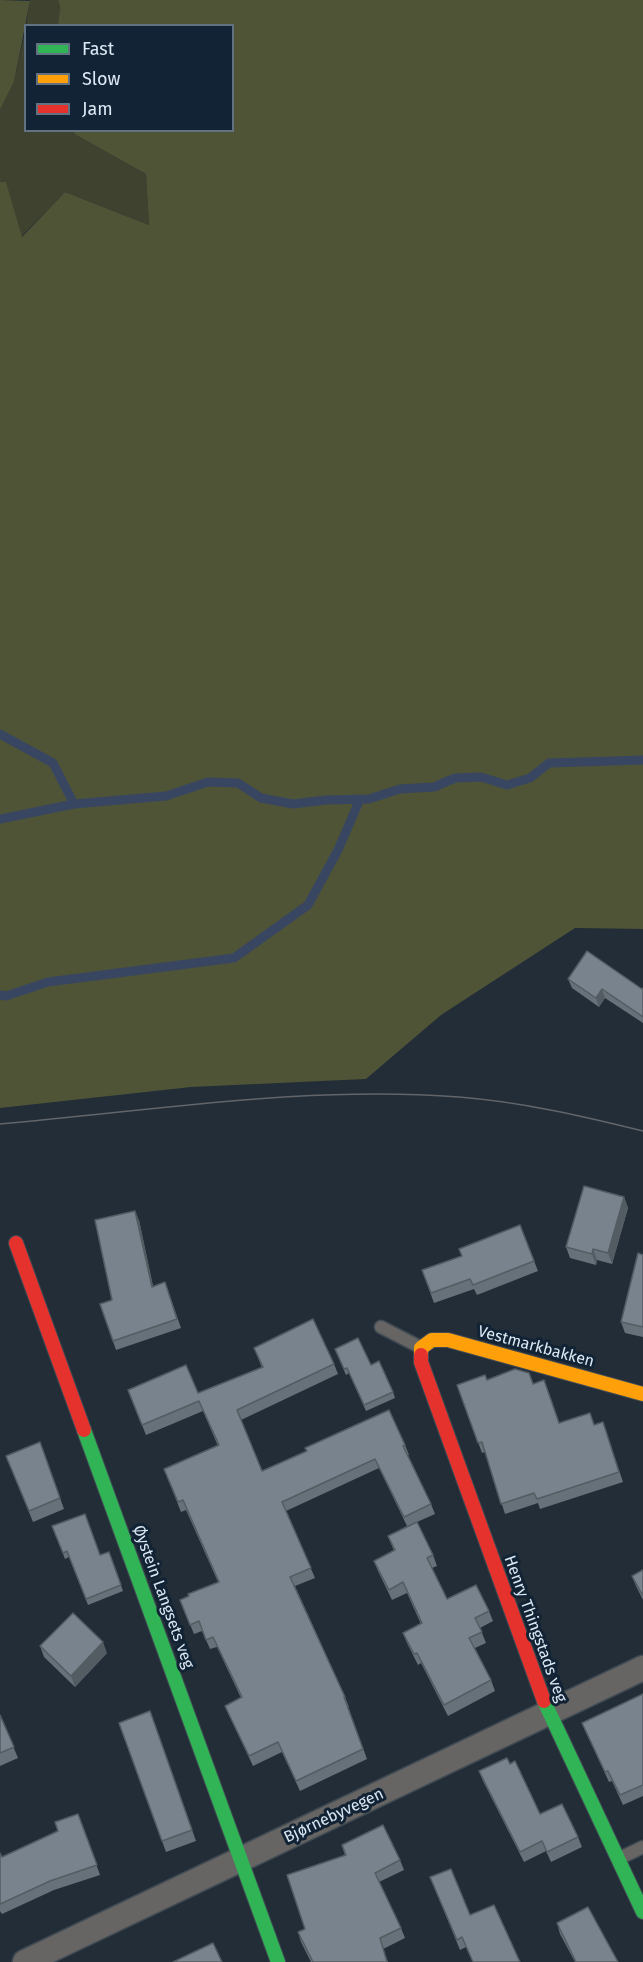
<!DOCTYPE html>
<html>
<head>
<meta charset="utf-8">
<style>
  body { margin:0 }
  #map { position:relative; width:643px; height:1962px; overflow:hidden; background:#222d37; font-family:"Fira Sans",sans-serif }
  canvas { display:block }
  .legend { position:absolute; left:24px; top:24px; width:210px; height:108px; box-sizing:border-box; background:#112334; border:2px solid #627281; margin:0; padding:8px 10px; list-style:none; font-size:18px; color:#dce8f4 }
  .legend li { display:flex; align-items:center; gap:12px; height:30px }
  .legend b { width:30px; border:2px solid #627281 }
</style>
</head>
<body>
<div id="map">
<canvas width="643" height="1962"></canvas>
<ul class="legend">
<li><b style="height:8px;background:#30b455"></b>Fast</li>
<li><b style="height:8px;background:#ff9f0a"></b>Slow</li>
<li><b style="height:8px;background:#e5322d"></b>Jam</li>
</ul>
</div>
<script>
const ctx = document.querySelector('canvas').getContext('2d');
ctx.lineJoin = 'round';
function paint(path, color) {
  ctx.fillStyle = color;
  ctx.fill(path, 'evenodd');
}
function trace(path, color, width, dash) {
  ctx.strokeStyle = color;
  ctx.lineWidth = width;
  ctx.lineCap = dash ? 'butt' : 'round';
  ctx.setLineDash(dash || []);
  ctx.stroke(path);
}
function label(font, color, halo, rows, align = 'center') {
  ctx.font = font + ' "Fira Sans",sans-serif';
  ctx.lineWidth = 6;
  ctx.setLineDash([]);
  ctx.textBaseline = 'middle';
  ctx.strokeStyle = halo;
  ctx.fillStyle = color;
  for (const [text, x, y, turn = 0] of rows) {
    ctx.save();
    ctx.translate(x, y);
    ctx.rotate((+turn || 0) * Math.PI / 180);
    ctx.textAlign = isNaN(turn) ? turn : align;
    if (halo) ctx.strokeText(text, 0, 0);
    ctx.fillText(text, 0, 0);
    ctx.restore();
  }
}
paint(new Path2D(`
  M30,0H58L60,7L58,26H26Z
  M26,26V130L72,131L76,135L146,174L149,225L65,192L21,237L6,183L0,182V110L14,82Z`), '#3e422e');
paint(new Path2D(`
  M0,0L30,1L14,82L0,110Z
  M58,0H643V929L575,928L441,1015L366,1079L191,1087L0,1108V182H6L22,237L65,192L149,225L146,174L76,135L72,131L232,130V26L58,25L60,7Z`), '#4f5437');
trace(new Path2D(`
  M0,734L53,763L74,804L166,796L208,782L238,783L261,798L293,804L326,800L369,799L400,789L434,787L455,778L481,777L507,785L530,778L549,763L643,760
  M0,819L74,804
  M0,995L6,996L48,982L234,958L308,905L338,850L360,799`), '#384662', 9);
const lane = new Path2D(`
  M381,1327L420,1347
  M620,1858L643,1847`);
const street = new Path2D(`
  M25,1962L643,1668`);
const fast = new Path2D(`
  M84,1430L278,1962
  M544,1701L643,1912`);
const slow = new Path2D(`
  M421,1355V1348L432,1340H448L643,1394`);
const jam = new Path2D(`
  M16,1243L84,1430
  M421,1355V1362L544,1701`);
trace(lane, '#414b54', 15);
trace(street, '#414b54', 27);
trace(fast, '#414b54', 16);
trace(slow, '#414b54', 16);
trace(jam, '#414b54', 16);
trace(lane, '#676564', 12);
trace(street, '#676564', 24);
trace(fast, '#30b455', 14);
trace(slow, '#ff9f0a', 14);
trace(jam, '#e5322d', 14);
trace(new Path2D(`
  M0,1124C153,1111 306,1085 459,1097C522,1102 582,1116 643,1131`), '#62656a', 1.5);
paint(new Path2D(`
  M568,979L642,989L643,988V1023L605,998L599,1007L572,988Z
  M624,1197L628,1208L612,1264L597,1260L596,1265L570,1258L566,1247Z
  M139,1220L153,1286L165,1282L181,1328L116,1350L100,1304L112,1300Z
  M520,1225L538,1271L477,1295L474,1289L434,1303L422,1270L462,1256Z
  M643,1255V1337L625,1333L621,1322Z
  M254,1348L334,1364L338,1374L241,1420L262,1471L405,1445L409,1455H408L431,1504L435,1514L417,1522L433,1555L437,1566L432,1568L447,1599L489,1611L493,1621L480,1628L486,1643L475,1648L491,1680L495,1691L448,1716L421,1663L418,1665L407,1643L403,1633L421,1624L407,1593L392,1600L378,1571L374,1561L394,1551L388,1536L407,1526L379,1468L286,1511L315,1578L295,1586L345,1697L349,1707H348L367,1759L300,1791L282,1752L253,1766L229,1715L225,1706L241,1698L217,1647L210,1649L202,1631L194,1634L180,1600L218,1582L186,1510L181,1512L164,1469L218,1446L203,1411L146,1435L128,1390L198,1393L262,1368Z
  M337,1354L371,1365L393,1392L395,1398L366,1411L349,1373L346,1375Z
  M487,1380L533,1384L559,1423L594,1425L603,1422L623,1482L540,1509L538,1503L505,1514L485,1452L482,1453L457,1385Z
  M40,1442L64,1509L33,1522L6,1456Z
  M52,1526L100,1555L109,1552L123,1591L88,1605L69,1557L65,1559Z
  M643,1570V1600L636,1586L632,1576Z
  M40,1646L107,1653L75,1687L44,1657Z
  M643,1694V1796L623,1805L612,1781L609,1782L586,1732L582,1723Z
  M150,1711L196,1841L166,1852L119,1723Z
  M0,1715L18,1758L0,1766Z
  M510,1764L540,1814L578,1837L582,1847L551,1862L546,1851L524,1862L483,1781L479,1771Z
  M78,1814L100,1875L54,1890L2,1914L0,1911V1853L2,1857L58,1831Z
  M342,1845L400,1860L404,1870L379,1882L401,1928L405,1938L383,1949L388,1962H311L301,1942L298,1932L305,1929L345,1856Z
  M430,1877L470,1915L520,1962H473L466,1947L460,1950Z
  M557,1923L618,1962H575L560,1934Z`), '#677179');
paint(new Path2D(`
  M602,989L605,998L599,1007L596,998Z
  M624,1197L628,1208L612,1264L608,1253Z
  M135,1211L139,1220L155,1296L152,1287Z
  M593,1249L597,1260L596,1265L592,1254Z
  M103,1642L107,1653L75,1687L71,1676Z`), '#545c63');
const building = new Path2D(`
  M587,951L642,989L643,988V1017L602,989L596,998L568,979Z
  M584,1186L624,1197L608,1253L593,1249L592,1254L566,1247Z
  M135,1211L152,1287L165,1282L177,1319L113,1341L100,1304L112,1300L95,1220Z
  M520,1225L534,1261L473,1285L470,1279L431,1293L422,1270L462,1256L459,1249Z
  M638,1253L643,1255V1327L621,1322Z
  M313,1319L334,1364L237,1410L262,1471L307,1451L305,1448L389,1410L405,1445L403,1446L431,1504L404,1517L375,1459L282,1502L311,1568L290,1577L345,1697H344L363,1749L296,1781L278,1742L249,1756L225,1706L242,1697L213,1637L206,1640L199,1621L190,1625L180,1600L189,1596L188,1594L219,1582L183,1500L178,1502L164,1469L219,1445L199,1401L142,1425L128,1390L186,1365L198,1393L263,1367L254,1348Z
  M358,1338L371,1365L379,1361L393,1392L364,1405L347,1368L344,1369L335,1349Z
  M515,1369L529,1373L533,1384L544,1380L559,1423L590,1413L594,1425L603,1422L619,1472L537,1499L534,1493L501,1504L482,1442L478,1443L457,1385L485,1375L487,1380Z
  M40,1442L60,1498L29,1511L6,1456Z
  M85,1514L100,1555L109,1552L121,1585L86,1599L67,1551L63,1553L52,1526Z
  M417,1522L433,1555L427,1558L447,1599L476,1585L489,1611L475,1618L482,1632L469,1638L491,1680L444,1705L417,1653L414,1654L403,1633L422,1623L403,1582L389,1590L374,1561L395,1550L388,1536Z
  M643,1570V1596L632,1576Z
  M73,1613L103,1642L71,1676L40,1646Z
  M643,1694V1785L620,1795L608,1771L605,1772L582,1723Z
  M150,1711L192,1830L162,1841L119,1723Z
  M0,1715L14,1747L0,1753Z
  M507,1758L510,1764L515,1761L540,1814L562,1804L578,1837L547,1852L542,1841L520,1852L479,1771Z
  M78,1814L97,1865L50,1881L0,1904V1853L2,1857L58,1831L55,1822Z
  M383,1825L400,1860L375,1873L401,1928L380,1938L387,1962H313L298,1932L305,1929L287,1875L346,1855L342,1845Z
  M451,1869L470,1915L494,1905L520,1962H473L462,1937L457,1940L430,1877Z
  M588,1907L618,1962H576L557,1923Z
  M213,1943L222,1962H173Z`);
paint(building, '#78838d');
trace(building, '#545c63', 1.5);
label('16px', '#dce8f4', '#112334', [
  ["Vestmarkbakken",536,1347,15],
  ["Øystein Langsets veg",163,1597,70],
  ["Henry Thingstads veg",535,1629,70],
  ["Bjørnebyvegen",334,1816,-25]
]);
</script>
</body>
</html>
